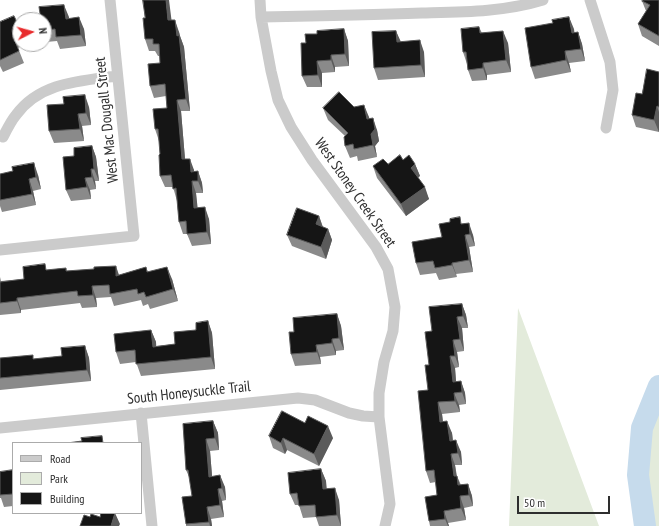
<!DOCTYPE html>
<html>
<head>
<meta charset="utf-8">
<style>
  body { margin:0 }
  #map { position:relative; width:659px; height:526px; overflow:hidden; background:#fff; font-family:"PT Sans Narrow",sans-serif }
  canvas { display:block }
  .legend { position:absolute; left:12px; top:442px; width:130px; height:72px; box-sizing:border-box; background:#fff; border:1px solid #ababab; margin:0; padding:5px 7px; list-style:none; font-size:12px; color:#2e2e2e }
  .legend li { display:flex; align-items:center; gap:8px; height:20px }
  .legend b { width:20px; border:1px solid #ababab }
  .north { position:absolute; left:12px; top:12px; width:40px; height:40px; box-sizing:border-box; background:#fff; border:1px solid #ababab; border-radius:50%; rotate:84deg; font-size:11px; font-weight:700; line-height:16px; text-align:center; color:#2e2e2e }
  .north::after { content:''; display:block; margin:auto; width:14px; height:18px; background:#e82c2d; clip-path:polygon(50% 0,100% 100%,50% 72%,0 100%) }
  .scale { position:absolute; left:517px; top:496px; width:93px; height:18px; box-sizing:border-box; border:2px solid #2e2e2e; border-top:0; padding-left:5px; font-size:12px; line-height:14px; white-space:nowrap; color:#2e2e2e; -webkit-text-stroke:3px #fff; paint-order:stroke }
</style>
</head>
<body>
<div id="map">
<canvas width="659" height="526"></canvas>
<ul class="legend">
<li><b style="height:5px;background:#cbcbcb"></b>Road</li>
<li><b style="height:11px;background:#e3ebdb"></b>Park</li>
<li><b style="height:11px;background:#151515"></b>Building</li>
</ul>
<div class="north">N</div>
<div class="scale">50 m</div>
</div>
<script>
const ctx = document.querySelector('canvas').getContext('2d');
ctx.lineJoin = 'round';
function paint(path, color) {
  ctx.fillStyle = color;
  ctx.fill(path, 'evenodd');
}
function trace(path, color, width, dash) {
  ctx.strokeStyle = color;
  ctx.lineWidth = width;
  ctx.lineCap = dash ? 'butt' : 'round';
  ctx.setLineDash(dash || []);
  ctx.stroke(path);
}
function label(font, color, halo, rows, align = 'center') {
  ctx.font = font + ' "PT Sans Narrow",sans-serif';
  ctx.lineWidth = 4;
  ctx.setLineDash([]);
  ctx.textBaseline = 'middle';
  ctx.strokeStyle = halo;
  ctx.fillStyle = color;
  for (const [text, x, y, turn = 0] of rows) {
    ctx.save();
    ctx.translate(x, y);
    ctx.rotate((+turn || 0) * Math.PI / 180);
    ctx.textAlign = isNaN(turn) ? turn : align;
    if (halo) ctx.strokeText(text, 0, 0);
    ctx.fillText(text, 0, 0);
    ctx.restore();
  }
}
paint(new Path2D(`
  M518,308L599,526H509Z
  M659,386V526H645L638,475L642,428Z`), '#e3ebdb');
trace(new Path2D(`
  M645,526L638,475L642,428L659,386`), '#c6dbec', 22);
trace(new Path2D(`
  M260,0L261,17L271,71L278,100L291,127L312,160L376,247L388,269L395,307L393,331L384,362L379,393V417L390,504L385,526
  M590,0L610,62L613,90L606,128
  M261,17C315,16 368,15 422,13C462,12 504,12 543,0
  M3,137C7,129 11,121 16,115C40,82 80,81 117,76
  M0,250L134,236L110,0
  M141,413L152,526
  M0,428L298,398L315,400L349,413L363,416L379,417`), '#cbcbcb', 11);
paint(new Path2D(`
  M659,0V46L642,36L638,24L646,11L642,1Z
  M69,17V18L84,29L86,46L60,49L57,41L46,42L44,37V20Z
  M145,18L171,20L179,32L180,36L184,47L190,111H181L185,159L194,170V171H198L202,183L203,193H196L197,208L209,219L211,244L192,246L187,234H183L179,222L177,201L173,187H165L160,176V154L159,141L155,129L167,108L166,96L154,98L150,86L160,63V56H158L155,51H149L145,39Z
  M0,22L20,28V44H26L18,48L24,63L3,72L0,66Z
  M479,27L482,33L508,43L511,72L487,75V80L472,81L468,70L467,64L463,52Z
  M344,29L348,41L349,66L335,67V72L322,73V87H307L302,76L306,43L317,34Z
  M574,29V33L578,32L582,44L585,61L569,63L571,72L535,79L531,67Z
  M396,31L400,42L424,52L425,77L378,80L374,68Z
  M659,72V132L636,127L632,115L642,94Z
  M89,107L91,125L82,126L84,141L54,143L49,131Z
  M354,107L369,117V119L377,130L379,141L375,146L377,157L358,161L357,156L350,158L345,146V136L328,120L323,108Z
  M92,146L96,157L99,181H95L96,189L90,190L91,199L71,201L66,190L74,156Z
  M403,160L415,164L420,176L418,177L429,199L406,216L377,178L373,166L388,164Z
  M0,174L38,175L41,189L33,191L36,205L2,212L0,206Z
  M319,216L323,227L328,229L332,240L326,259L292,246L287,235Z
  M450,222L463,224L473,235L475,246L469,247L473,272L456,274L457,277L439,280L436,273L420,275L416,263L442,237Z
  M146,267L148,272L172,279L178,301L150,309L148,304L143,306L141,300L114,306L111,297L96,298L97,307L82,308L80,303L21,310V313L0,315V277L1,281L24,279L47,270L66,268L67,271L119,275Z
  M462,304L466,315L468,328H462L464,351L457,352L459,367L455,368L456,382L461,381L465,393L466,404L459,405L460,412L442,414L443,421L452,433L453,440L461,452L462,465H455L457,476L461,485L468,484L472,496L473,506L464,508L466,520L448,523L449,526H430L429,521L437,495L436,482L430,483L426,471L428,390L432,331Z
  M337,314L341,326L344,350L336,351V355L320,357L321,364L295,366L291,354L294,332Z
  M208,321L212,333L215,369L141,376L136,362L120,364L116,352L151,330L156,342V346L175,344Z
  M85,346L89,358L91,381L0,390V358L34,359L62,356Z
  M213,421L218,433L219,450L210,451L212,476L225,487L226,500L222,501L224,517L211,519L212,526H186V524L192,496L190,479L186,470Z
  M269,436L333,438L319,466L287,450L285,454L273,448Z
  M321,469L326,481V489L339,500L341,526H319L316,517L303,518L299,505H295L290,494Z
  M13,470V506L4,507L1,498H0V472Z`), '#8a8a8a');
paint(new Path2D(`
  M166,0H169L173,32L168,20Z
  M64,5L69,17L70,30L66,19Z
  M79,17L84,29L86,46L81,35Z
  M569,17L574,29L576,45L572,33Z
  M175,20L179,32L180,36L184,47L190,111L186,99L177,36Z
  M344,29L348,41L349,66L345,54Z
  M396,31L401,42H397Z
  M503,31L508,43L511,72L506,60Z
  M578,32L582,44L585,61L581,49Z
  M420,40L424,52L425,77L421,65Z
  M565,51L569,63L571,72L566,60Z
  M331,55L335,67V72L331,60Z
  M317,61L322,73V87L318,75Z
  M483,63L487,75V80L483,68Z
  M85,95L89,107L91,125L86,113Z
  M177,100L181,111L186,171L182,159Z
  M364,105L369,117L372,131L367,119Z
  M657,106L659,112V132L654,120Z
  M78,114L82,126L84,141L80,129Z
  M373,118L377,130L379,141L375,146L377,157L373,145L371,134Z
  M92,146L96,157L99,181L94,169Z
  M190,159L194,170L195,181L191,172Z
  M34,163L38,175L41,189L36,177Z
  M415,164L420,176L415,180L411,168Z
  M91,169L95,181L96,189L92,177Z
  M198,171L202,183L203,193L198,181Z
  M85,178L90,190L91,199L87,187Z
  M29,179L33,191L36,205L32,194Z
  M192,181L196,193L199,220L194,208Z
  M425,187L429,199L406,216L401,204Z
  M205,207L209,219L211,244L207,232Z
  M319,216L323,228L316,224Z
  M469,223L473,235L475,246L470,234Z
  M328,229L332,240L326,259L321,247Z
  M465,235L469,247L473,272L469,260Z
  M452,263L456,274L457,277L452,265Z
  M116,266L120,278L116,276Z
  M167,267L172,279L178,301L173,289Z
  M92,286L96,298L97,307L93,295Z
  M17,298L21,310V313L17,301Z
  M462,304L466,315L468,328L463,316Z
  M337,314L341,326L344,350L339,338Z
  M457,317L462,328L464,351L460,339Z
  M208,321L212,333L215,369L211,357Z
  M151,330L156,342L157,358L153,347Z
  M332,339L336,351V355L332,343Z
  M453,340L457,352L459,367L455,356Z
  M316,345L320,357L321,364L317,352Z
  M85,346L89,358L91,381L87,370Z
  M450,356L455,368L457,394L453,382Z
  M461,381L465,393L466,404L462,392Z
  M454,393L459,405L460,412L455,401Z
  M438,402L442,414L444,433L440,422Z
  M213,421L218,433L219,450L215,438Z
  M447,421L452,433L454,453L450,441Z
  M328,426L333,438L319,466L314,454Z
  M283,438L287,450L285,454L281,443Z
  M206,439L210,451L213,488L209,477Z
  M456,440L461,452L462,465L458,453Z
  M451,454L455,465L458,488L454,476Z
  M321,469L326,481L328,501L323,489Z
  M220,475L225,487L226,500L222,488Z
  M457,476L461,488L458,485Z
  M468,484L472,496L473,506L469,495Z
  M335,488L339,500L341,526L337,515Z
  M218,489L222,501L224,517L220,505Z
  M460,496L464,508L466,520L461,508Z
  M207,507L211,519L212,526H210L209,522Z
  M444,511L449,526H448L445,519Z
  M115,513L120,524L119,526H111Z`), '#5b5b5b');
const building = new Path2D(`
  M143,0H166L168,20H175L177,36L179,35L186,99L177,100L182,159H190L191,172L198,171V181H192L194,208L205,207L207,232L187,234L186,221L179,222L176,188L173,189L171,175L160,176L159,155L160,154L158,129H155L153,109L167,108L165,84L150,86L148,64L160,63L159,44H153V39H145L143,18H145Z
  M643,0H659V36L638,24L650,5L642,1Z
  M64,5L66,19L79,17L81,35L56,37L55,29L44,30V20H41L39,7Z
  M14,16L20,28V33L13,36L19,51L0,60V22Z
  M569,17L572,33L578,32L581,49L565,51L566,60L531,67L525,28L553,23L552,20Z
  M479,27L480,33L503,31L506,60L483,63V68L468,70L466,52H463L461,29Z
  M344,29L345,54L331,55V60L317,61L318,75L302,76L301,43H306L305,34H317V31Z
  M396,31L397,42L420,40L421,65L374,68L372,32Z
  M647,69L659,72V107L657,106L654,120L632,115L636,93L642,94Z
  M339,92L354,107L364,105L367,119L373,118L375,129L371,134L373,145L354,149L353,144L345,146L344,137L348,133L323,108Z
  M85,95L86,113L78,114L80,129L49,131L47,105L64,104L63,97Z
  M92,146L94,169H91L92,177L85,178L87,187L66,190L63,157L74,156V148Z
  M400,155L403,160L409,155L415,164L411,168L425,187L401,204L373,166L383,159L388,164Z
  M34,163L36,177L29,179L32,194L0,200V174L13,171L12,167Z
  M297,208L319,216L316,224L328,229L321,247L287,235Z
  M460,217L461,224L469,223L470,234L465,235L469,260L452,263V265L435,268L433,261L416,263L412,242L442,237L439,224L450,222V219Z
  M45,264L46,270L66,268V271L94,269V267L116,266V276L146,267L147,272L167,267L173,289L146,297L144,292L138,294L137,289L110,294L109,285L92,286L93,295L78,296L77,291L17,298V301L0,303V282L24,279L23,267Z
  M462,304L463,316L457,317L460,339L453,340L455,356H450L453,382L461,381L462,392L454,393L455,401L438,402L440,422L447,421L450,441L456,440L458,453L451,454L454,476H457L458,485L468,484L469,495L460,496L461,508L444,511L445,519L429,521L425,497L437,495L434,470L426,471L418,391L428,390L425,365H429L425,332L432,331L429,307Z
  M337,314L339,338L332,339V343L316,345L317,352L291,354L289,332H294L293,318Z
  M208,321L211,357L136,364L135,350L116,352L114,334L151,330L153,347L175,344L174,332L196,330V323Z
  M85,346L87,370L0,378V358L33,355V359L62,356L61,348Z
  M282,411L305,423L308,416L328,426L314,454L283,438L281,443L269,436Z
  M213,421L215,438L206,439L209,477L220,475L222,488L218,489L220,505L207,507L209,522L186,524L182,497L192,496L188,470H186L183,424Z
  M102,436L103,443H67L82,441L81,438Z
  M321,469L323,489L335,488L337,515L316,517L315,505L299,506L297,493L290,494L288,473Z
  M13,470V494L0,495V472Z
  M101,513H115L111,526H80L84,515L90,517L91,514L100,517Z`);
paint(building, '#151515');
trace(building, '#5b5b5b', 1);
label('15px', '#2e2e2e', '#fff', [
  ["West Mac Dougall Street",107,120,-96],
  ["West Stoney Creek Street",355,193,55],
  ["South Honeysuckle Trail",189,393,-6]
]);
</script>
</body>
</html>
